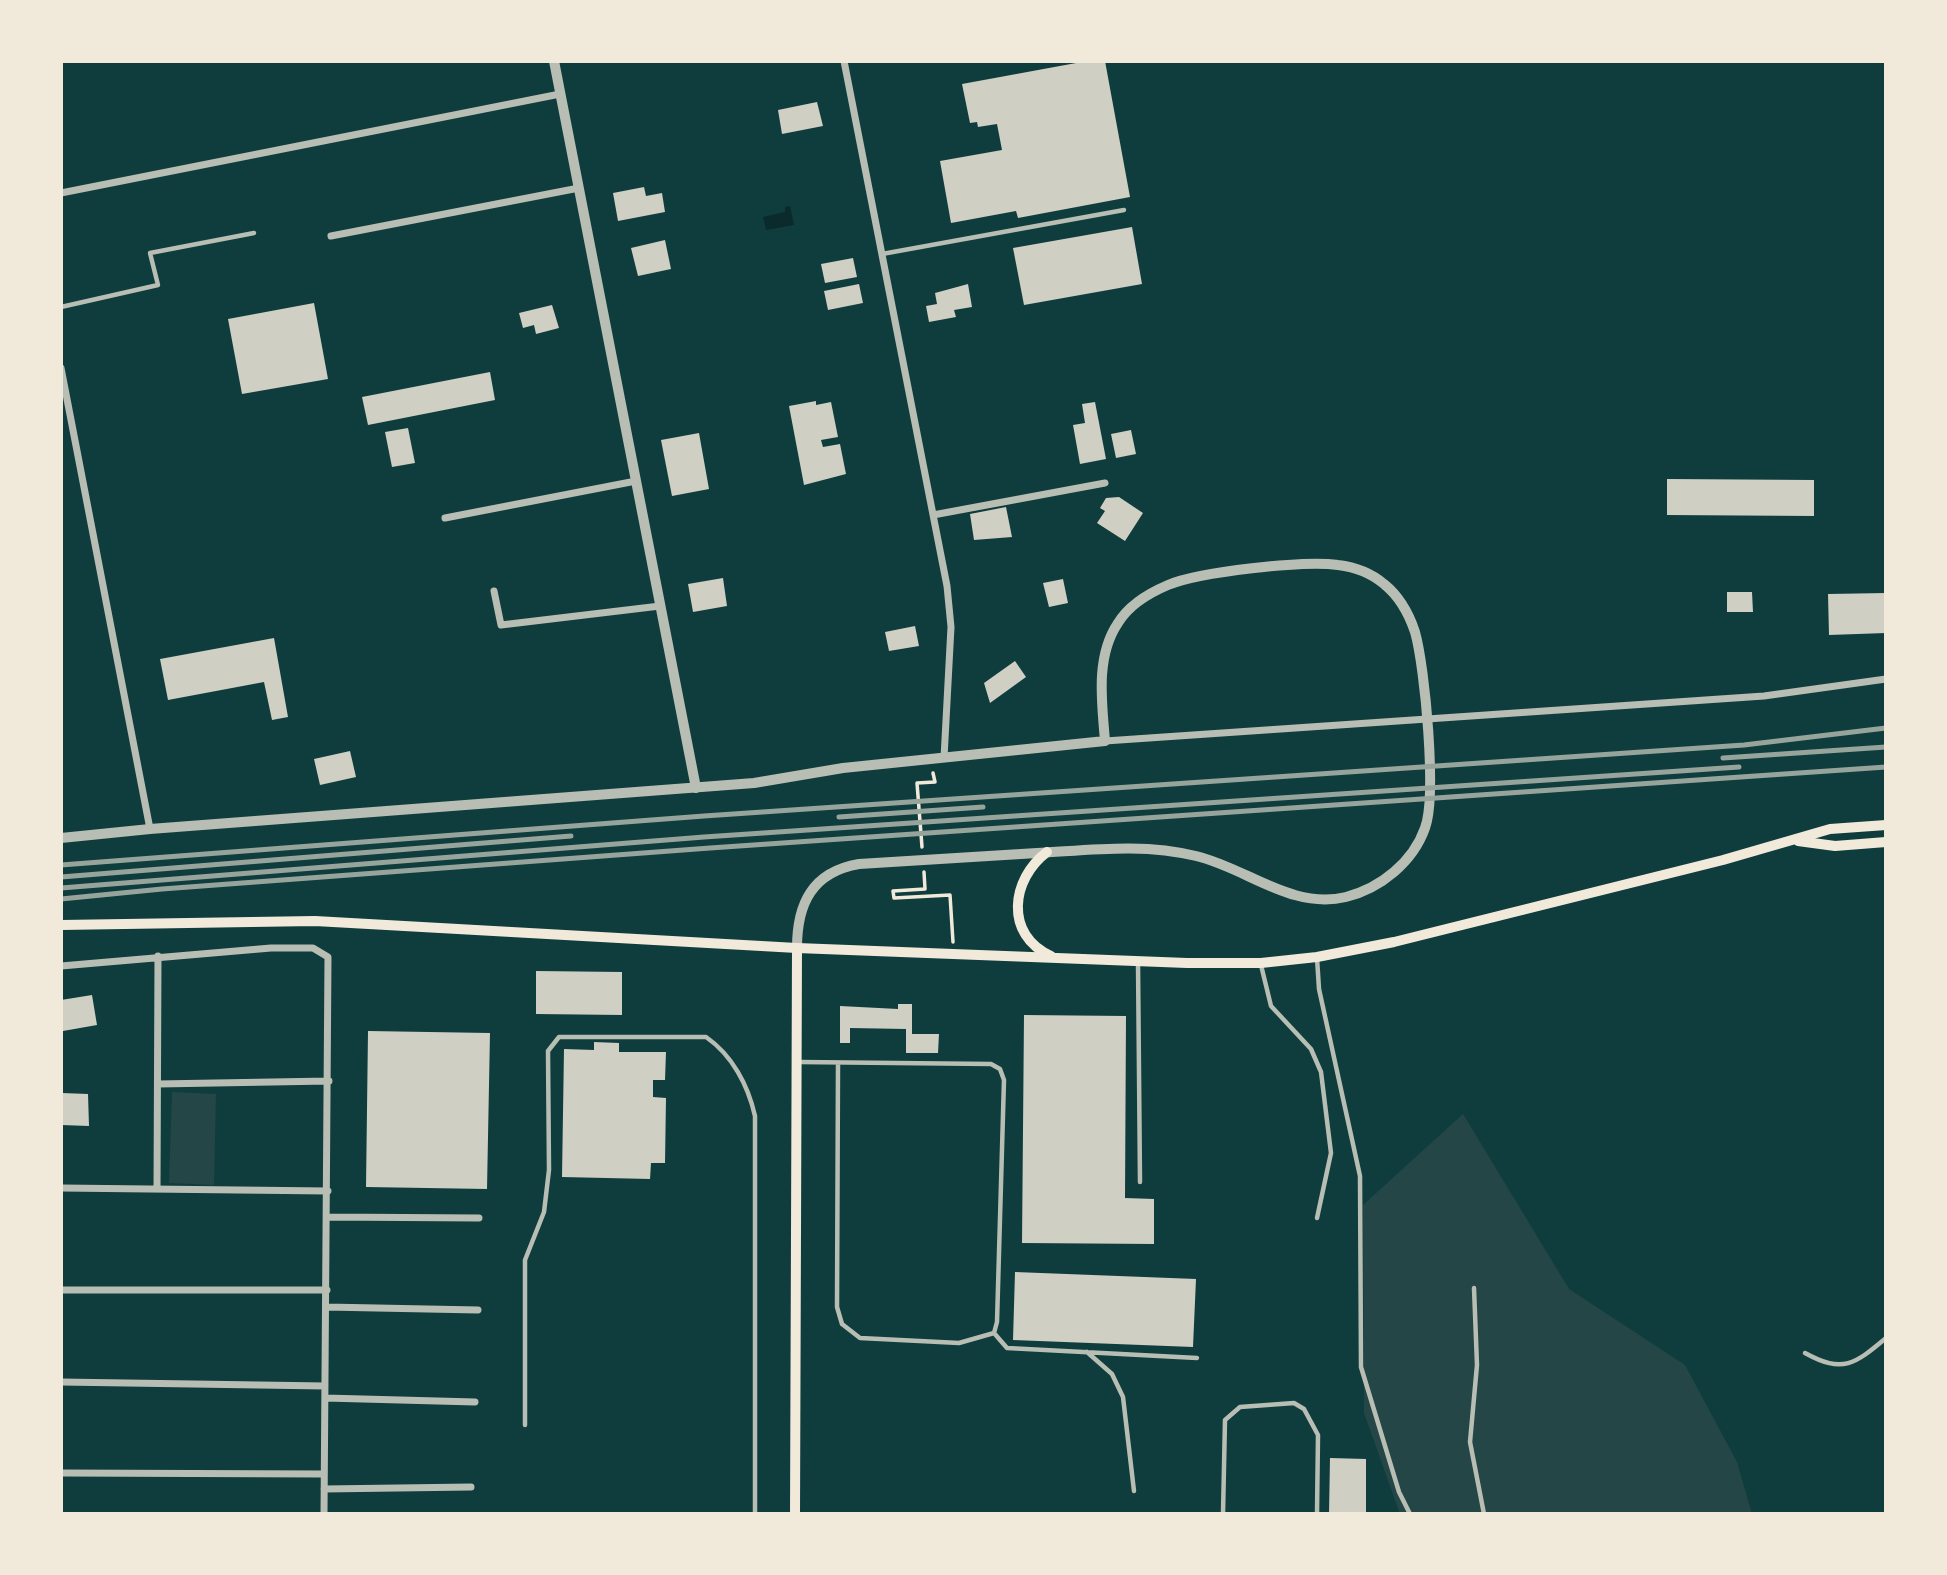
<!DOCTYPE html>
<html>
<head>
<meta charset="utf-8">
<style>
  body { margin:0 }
  #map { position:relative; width:1947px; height:1575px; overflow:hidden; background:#0f3d3e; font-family:Quicksand,sans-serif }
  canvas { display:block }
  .frame { position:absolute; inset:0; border:63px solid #f1e9da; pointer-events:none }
</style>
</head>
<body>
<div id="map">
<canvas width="1947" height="1575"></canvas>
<div class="frame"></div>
</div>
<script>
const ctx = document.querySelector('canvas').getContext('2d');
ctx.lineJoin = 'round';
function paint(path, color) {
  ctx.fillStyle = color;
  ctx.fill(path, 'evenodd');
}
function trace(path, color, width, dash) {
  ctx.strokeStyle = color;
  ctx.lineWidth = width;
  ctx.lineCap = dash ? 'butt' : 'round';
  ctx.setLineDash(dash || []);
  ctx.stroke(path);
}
paint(new Path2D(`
  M172,1092L216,1094L214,1185L169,1183Z
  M1463,1114L1569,1289L1685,1365L1737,1462L1752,1514H1400L1364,1413L1363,1205Z`), '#244646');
paint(new Path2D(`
  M790,206L794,225L766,230L763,217L785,212V207Z`), '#0a2a2b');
paint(new Path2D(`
  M1087,61H1105L1130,197L1018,218L1016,211L951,223L940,161L1002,150L997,124L978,127L977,122L970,123L962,84Z
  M817,102L823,126L782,134L778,110Z
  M644,187L646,196L662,193L665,212L618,221L613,193Z
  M1132,227L1142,284L1024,305L1013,248Z
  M665,240L671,269L638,276L631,248Z
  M853,258L857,277L825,283L821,264Z
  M859,284L863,303L828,310L824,291Z
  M968,284L972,307L954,310L956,317L929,322L926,306L937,304L935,293Z
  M314,303L328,379L242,394L228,319Z
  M552,305L559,328L536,334L534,325L523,328L519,313Z
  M490,372L495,400L368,425L362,397Z
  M816,401V405L831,402L838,437L821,440L823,447L840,444L846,474L804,485L789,406Z
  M1095,402L1106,459L1080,464L1073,425L1085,423L1082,404Z
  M408,428L415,463L392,467L385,432Z
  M1131,430L1136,454L1116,458L1111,434Z
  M699,433L709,489L672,496L661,440Z
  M1667,479L1814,480V516L1667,515Z
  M1119,497L1143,513L1125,541L1097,523L1105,511L1100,508L1106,498Z
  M1006,507L1012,537L974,540L970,514Z
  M723,578L727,606L693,612L688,584Z
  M1063,579L1068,603L1049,607L1043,583Z
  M1727,592H1752L1753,612H1727Z
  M1886,593V633L1829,635L1828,594Z
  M915,626L919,646L889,651L885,632Z
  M274,638L288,717L272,720L264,682L168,700L160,659Z
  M1015,661L1026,677L990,703L984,683Z
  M350,751L356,777L320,785L314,759Z
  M536,971L622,972V1015L536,1014Z
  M92,995L97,1025L63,1031L61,1000Z
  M898,1004H912V1034H939L938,1053H906V1029L850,1028V1043H840V1006L898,1009Z
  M1024,1015L1126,1016L1125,1198L1154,1199V1244L1022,1243Z
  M368,1031L490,1033L487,1189L366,1187Z
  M594,1042L619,1043V1052H666L665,1080H653V1097L666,1098L665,1163H651L650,1179L562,1177L564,1049L594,1050Z
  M62,1093L88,1094L89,1126L61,1125Z
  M1015,1272L1196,1279L1193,1347L1013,1340Z
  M1330,1458L1366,1459V1514H1329Z`), '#cfcfc3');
trace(new Path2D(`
  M922,847L917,783L935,782L933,773
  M924,872L925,889L893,891L894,898L950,895L953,942`), '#f1e9da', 3.5);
trace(new Path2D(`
  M882,254L1124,210
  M61,307L158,285L150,253L254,233
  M1317,958L1319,989L1360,1176L1361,1367L1399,1492L1410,1514
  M1138,962L1140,1182
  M1261,965L1271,1006L1311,1049L1321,1072L1331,1153L1317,1218
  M799,1062L991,1064L1000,1069L1004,1080L997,1322L994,1333L1007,1348L1197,1358
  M838,1064L837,1307L842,1324L860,1338L959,1343L994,1333
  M1474,1288L1477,1365L1470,1442L1484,1514
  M1087,1352L1112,1374L1123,1397L1134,1491
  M1805,1353C1843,1374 1855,1364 1886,1338
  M525,1425V1260L544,1212L549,1170L548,1051L559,1037H706C732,1055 748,1085 755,1116V1514
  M1223,1514L1225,1420L1240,1407L1294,1403L1304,1409L1318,1435L1317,1514`), '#b8beb3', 4.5);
trace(new Path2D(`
  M844,61L947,586L951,627L944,758
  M61,193L560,94
  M331,236L579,188
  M61,368L150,829
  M933,515L1105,483
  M445,518L636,481
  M494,591L501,625L660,606
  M1105,741L1764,696L1886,679
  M61,966L271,948H313L328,957L324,1514
  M158,1084L329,1081
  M61,1188L328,1191
  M157,1189L158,956
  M327,1217L479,1218
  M61,1290H327
  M326,1307L478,1310
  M61,1382L325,1386
  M325,1398L475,1402
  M61,1473L324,1474
  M324,1489L471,1487`), '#b8beb3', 7);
trace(new Path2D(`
  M554,61L696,788
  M61,838L150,829L754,783L843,768L1105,741C1102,703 1095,657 1118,623C1129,605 1149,593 1168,585C1199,572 1304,560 1338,565C1355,567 1371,573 1384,584C1399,596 1409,614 1415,632C1425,667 1437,796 1425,828C1413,862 1381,888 1346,897C1291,910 1247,868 1196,856C1143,843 1091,850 1037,853C978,857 918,860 859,864C812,872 797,904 797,948`), '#b8beb3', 10);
trace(new Path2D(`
  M1798,841L1835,846L1886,842
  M1047,852C1011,879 1004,935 1051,956
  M61,925L315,921L797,948L1187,963H1261L1317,957L1394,942L1723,860L1830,829L1886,825
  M795,1514L797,948`), '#f1e9da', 10);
trace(new Path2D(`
  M1723,758L1886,747
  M839,817L983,807
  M61,865L704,816L1744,745L1886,728
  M61,877L571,836
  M61,888L704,837L1739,767
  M61,899L162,889L710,848L1886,767`), '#97a49c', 5);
</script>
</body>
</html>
